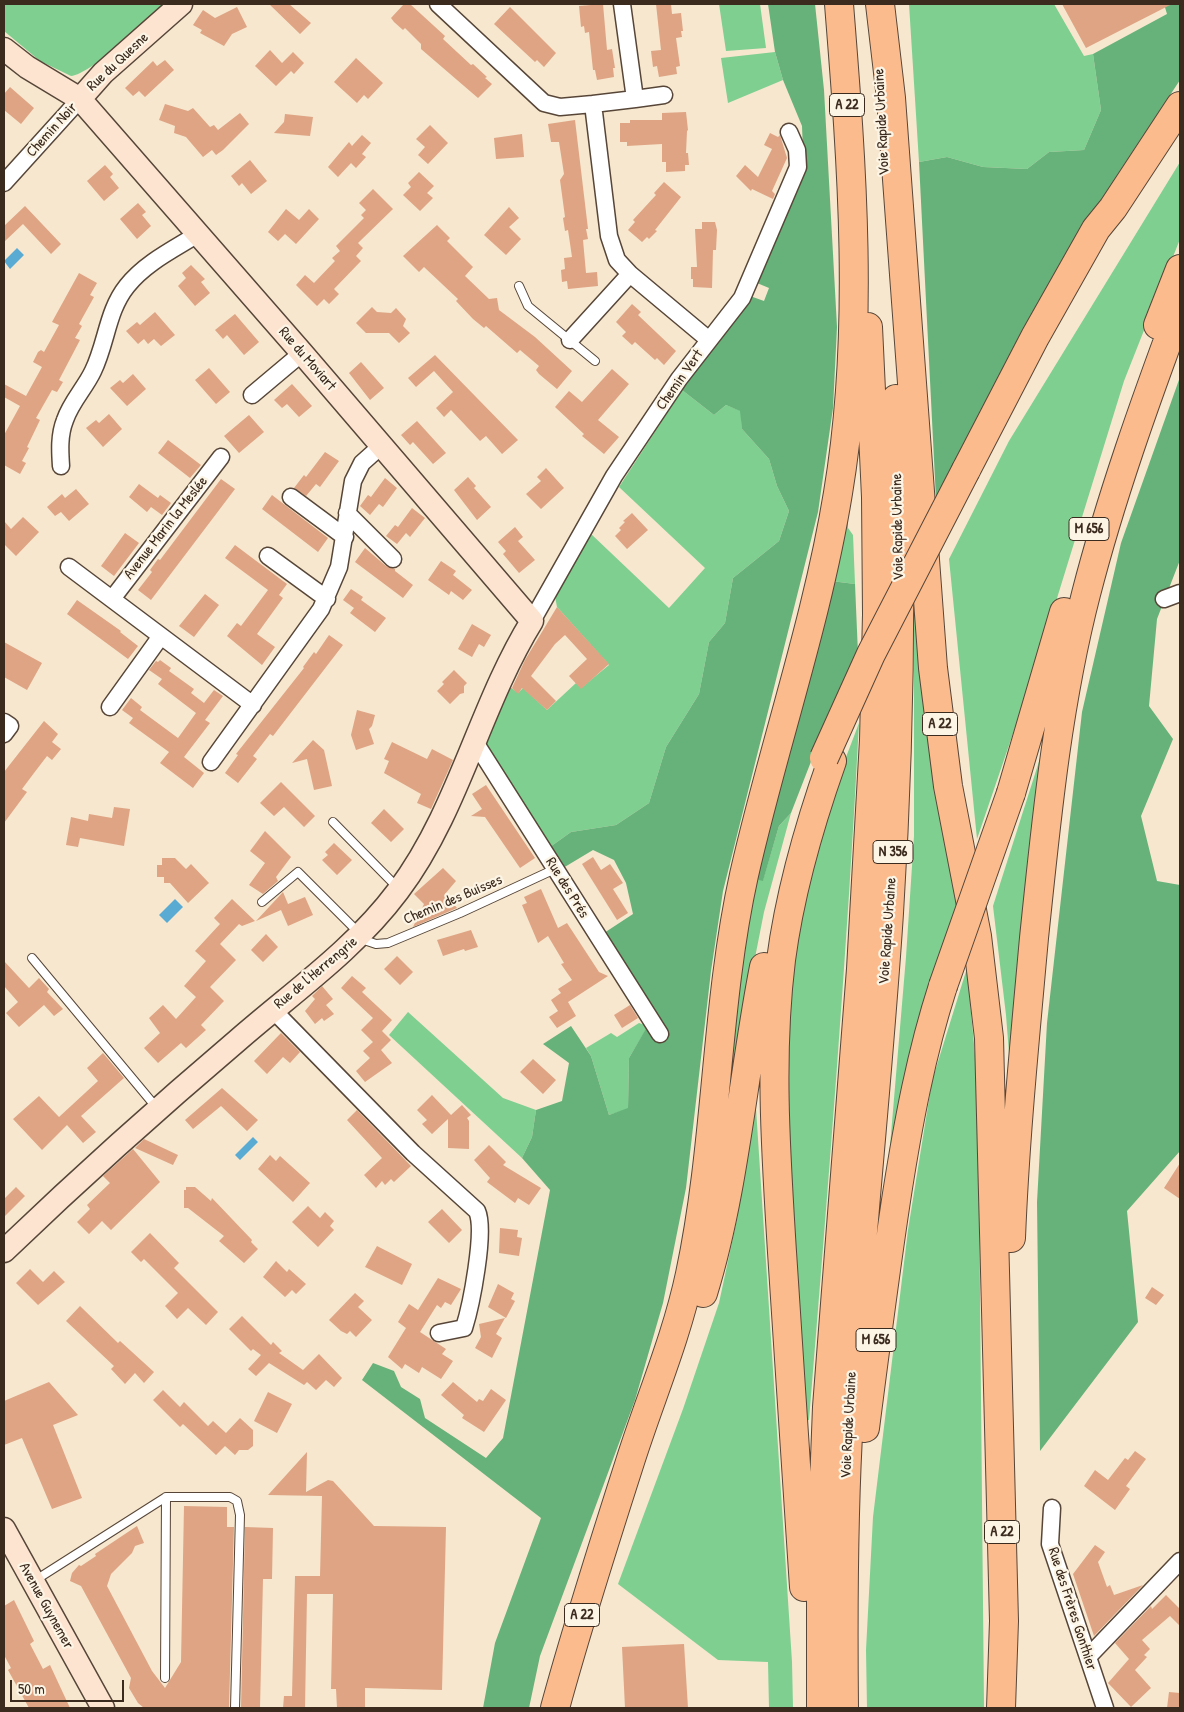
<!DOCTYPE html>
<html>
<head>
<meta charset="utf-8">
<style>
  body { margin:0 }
  #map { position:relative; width:1184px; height:1712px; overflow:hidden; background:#f6e7ce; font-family:"Patrick Hand",sans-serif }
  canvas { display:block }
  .frame { position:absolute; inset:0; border:5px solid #3b2a1e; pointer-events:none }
  .scale { position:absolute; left:10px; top:1680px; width:114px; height:22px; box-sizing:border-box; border:2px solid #3b2a1e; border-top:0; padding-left:6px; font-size:15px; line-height:18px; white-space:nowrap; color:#3b2a1e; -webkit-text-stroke:4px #fcf5e5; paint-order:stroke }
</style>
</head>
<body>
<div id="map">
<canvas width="1184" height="1712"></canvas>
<div class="frame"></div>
<div class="scale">50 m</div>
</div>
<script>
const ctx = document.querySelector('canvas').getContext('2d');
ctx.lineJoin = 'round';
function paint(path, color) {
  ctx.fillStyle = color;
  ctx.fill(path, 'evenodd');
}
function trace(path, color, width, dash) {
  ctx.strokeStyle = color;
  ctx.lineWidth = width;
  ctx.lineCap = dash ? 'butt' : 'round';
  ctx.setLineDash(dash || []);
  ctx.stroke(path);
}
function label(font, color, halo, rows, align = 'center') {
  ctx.font = font + ' "Patrick Hand",sans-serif';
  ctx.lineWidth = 4.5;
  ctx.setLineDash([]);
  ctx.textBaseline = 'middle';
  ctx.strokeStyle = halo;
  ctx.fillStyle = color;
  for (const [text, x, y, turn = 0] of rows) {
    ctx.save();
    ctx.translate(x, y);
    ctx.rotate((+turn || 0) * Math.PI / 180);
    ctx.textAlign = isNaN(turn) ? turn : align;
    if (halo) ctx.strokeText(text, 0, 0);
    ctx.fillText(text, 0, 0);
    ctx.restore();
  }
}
paint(new Path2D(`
  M4,4H164C146,20 92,74 71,76L40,61L4,31Z
  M719,4H760L766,48L726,51Z
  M909,4H1054L1084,56L1093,54L1101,110L1084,150L1049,152L1027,169L983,167L947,157L919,162Z
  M775,52L783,80L728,103L721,58Z
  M1180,162V239L1124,381L1037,663L977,839L949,559L1009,441Z
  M682,390L714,415L726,405L741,411L742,429L769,459L777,486L789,511L779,541L733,578L725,623L709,642L699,694L666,747L649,803L616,825L571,832L550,847L483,741L509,686L518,693L523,688L547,710L576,683L581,688L609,665L557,607L555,596L590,533L669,608L705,568L619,487Z
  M843,520L848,522V528L853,535L855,584L831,581Z
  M919,603L961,905L884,1217L906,957L914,836V611Z
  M859,723C847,955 828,1188 809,1420L803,1421C798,1331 792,1242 789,1152C787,1063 787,973 805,885C817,829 839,776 859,723Z
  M1049,730L1012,1092L1006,1015L993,906Z
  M791,813L764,912L736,1054L728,1118L723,1119L735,997L755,879L763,880L779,826Z
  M967,968L978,1088L984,1708H867L866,1650L873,1517L908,1230L932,1081Z
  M408,1012L503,1098L536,1110L532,1137L522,1158L389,1035Z
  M639,1023L648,1026L629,1058L628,1109L609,1115L591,1056L586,1048L611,1033L617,1037Z
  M755,1093L792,1662L793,1708H769L768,1662L718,1660L618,1584L683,1409L719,1303L737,1219Z`), '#7ecf90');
paint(new Path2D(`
  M768,4H815L824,90L837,327L833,408L818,512L723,891L711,971L686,1188L663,1303L635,1400L540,1656L529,1708H483L495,1643L541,1518L362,1380L373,1363L394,1371L401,1387L420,1399L425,1418L486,1458L503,1438L550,1190L522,1158L532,1137L536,1110L562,1101L569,1063L543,1044L571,1026L591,1056L609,1115L628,1108L629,1058L655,1013L604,933L633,914L626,883L614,860L593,850L563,868L550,847L571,832L616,825L649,803L666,747L699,694L709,642L725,623L733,578L779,541L789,511L777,486L769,459L742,429L740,411L726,405L714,415L682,390C704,357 730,329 750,296L764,301L769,288L757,283L767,254L804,176L802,126L783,80L775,52Z
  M1164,4H1180V80L1118,174L1041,302L989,395L936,499L919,162L947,157L983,167L1027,169L1049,152L1084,150L1101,110L1093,54L1167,14Z
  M1180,377V560L1157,619L1149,706L1173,739L1141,816L1157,881L1180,885V1151L1127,1211L1138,1322L1040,1451L1037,1202L1047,1023L1082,712L1121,543Z
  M831,581L855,584L858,654L812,759L791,813L779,826L763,881L755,879Z`), '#66b27a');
paint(new Path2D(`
  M17,248L24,255L10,269L4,261Z
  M175,899L183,907L167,923L159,915Z
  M253,1137L258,1142L240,1160L235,1155Z`), '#59abd4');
paint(new Path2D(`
  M269,4H289L311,23L300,34Z
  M404,4H410L445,36L443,39L471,65L473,64L487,77L485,78L492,84L478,98L421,49V44L405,28L403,30L394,22L391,18Z
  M603,4L607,50L612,49L615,68H613L614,77L597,80L595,70H593L589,32L585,33L584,26L581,27L579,6Z
  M656,4H671L672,14L681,13L683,31H681L682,37L676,38L680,66L676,67L677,74L659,77L657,66L653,67L651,51L661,50Z
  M1062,4H1172L1086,48Z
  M237,7L247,27L232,34L224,46L200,33L202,30L193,25L203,10L215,18Z
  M510,7L556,53L544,67L537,60L535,62L494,24Z
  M270,50L282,63L293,52L304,63L294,74L291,71L276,86L255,66Z
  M356,58L383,83L368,99L364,95L357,103L334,82Z
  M165,60L174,70L145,97L139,91L133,96L125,88L153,61L157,66Z
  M10,87L34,108L21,124L4,110V94Z
  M165,104L188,111L193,108L210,127L214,125L218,130L240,113L249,124L223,150L216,155L212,150L203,157L186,137L174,133L175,126L159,120Z
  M686,112L688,130L687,131L686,153H688L689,165H685V171L666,172V162H662V144L627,146V142H620V123H630V120H662V113Z
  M285,114L313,117L310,136L274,133L284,122Z
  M575,120L588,229H586L588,239L583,240L586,273L597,272L598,286L568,289L567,281L562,282L561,270L565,269L564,258L572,257L568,230L565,231L563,218L565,217L560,180L564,174L559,142H551L548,124Z
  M430,125L448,143L428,164L418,155L425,147L416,139Z
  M770,133L778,137L780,135L787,158L772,191L775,194L773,199L752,189L751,191L736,176L745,165L758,177L772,149L764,145Z
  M522,134L524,157L496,159L494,138Z
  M362,135L371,143L362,154L366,157L356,168L351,163L338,177L328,167L349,142L352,146Z
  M250,160L267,181L251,194L242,183L239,186L231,176Z
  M105,165L113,174L110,177L119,188L104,201L87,181Z
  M419,172L434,186L427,193L433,198L420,211L403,195L411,187L408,183Z
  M664,182L681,197L655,230L657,231L649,239L647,237L642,242L628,230L635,222L633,220L656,195L654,193Z
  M373,189L393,209L358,243L363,248L356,256L361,261L334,289L339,294L329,304L324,299L317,306L296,285L305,275L314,283L335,261L332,258L340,251L336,246L364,218L361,215L366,210L359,203Z
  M138,203L146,212L142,215L151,226L137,239L120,219Z
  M25,206L61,244L51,254L23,224L4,242V226Z
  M509,207L519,218L509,227L521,239L506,255L484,235Z
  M286,209L299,220L309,209L319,219L296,244L285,234L278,241L268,232Z
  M702,222H715L717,230L716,250H713L712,288L693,287V279H691V267H697L695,229H702Z
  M437,225L450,238L447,241L473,267L465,276L489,299L497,298L499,310L535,337L572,371L557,389L539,374L536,370L539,366L520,350L517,353L486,326L484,328L473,319L456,301L458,299L424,267L419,272L403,256Z
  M191,265L205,279L201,282L210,293L195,306L178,286L186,278L182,273Z
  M79,273L97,283L90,295L94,297L79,324L82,326L75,338L80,340L59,380L63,382L57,392L52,390L36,418L40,420L27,447L29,448L22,461L26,463L20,474L4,465V435L20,406L4,397V384L26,396L42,367L33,362L38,352L41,350L44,352L59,325L52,322Z
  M632,304L641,312L638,315L676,351L664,365L657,358L655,360L635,342L632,345L622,336L626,332L616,322Z
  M372,307L377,312L391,313L396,308L406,319L403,326L410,333L399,343L389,333H366L356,323Z
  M155,312L175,335L161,346L154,339L148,344L144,339L138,344L126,331L137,322L140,325Z
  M235,314L259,342L244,355L227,335L223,339L215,330Z
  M435,355L518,440L502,454L486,436L480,441L451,410L444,417L436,408L453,392L434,371L416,387L408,378Z
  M361,362L384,388L370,400L349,373Z
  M209,368L230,392L216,404L195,380Z
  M612,369L629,384L598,420L619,437L604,454L582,436L584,434L555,407L569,391L582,402Z
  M133,374L146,389L127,406L110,388L120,380L123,383Z
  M292,384L312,406L299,417L287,404L282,408L274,400Z
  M109,414L122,429L103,447L86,428L96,420L99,423Z
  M249,415L264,432L239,453L224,436Z
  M417,421L446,453L433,464L413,442L410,445L401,435Z
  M168,440L201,465L190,478L158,453Z
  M325,452L339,461L320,487L316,484L306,496L294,488L304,475L306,477Z
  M546,468L564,488L541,509L526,494L541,481L537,477Z
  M468,477L476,486L474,488L491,507L477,520L454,490Z
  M385,478L397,488L383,507L379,504L370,515L360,506L368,495L371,497Z
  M221,479L235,489L151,600L138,590L152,572L150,570L158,559L160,560Z
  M139,484L158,498L160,495L171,503L162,515L151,507L147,512L129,497Z
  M76,489L89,504L69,521L61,512L55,516L47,507L62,494L65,498Z
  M272,495L328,538L318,552L262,509Z
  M412,508L425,518L410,537L406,533L397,544L386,536L395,525L398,527Z
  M632,513L648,530L627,549L615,536L621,530L619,528L625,522L623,521Z
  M23,517L39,532L16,556L4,544V521L11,529Z
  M515,527L523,537L518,541L535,560L519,573L503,554L506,551L498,542Z
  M125,533L139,543L114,576L101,566Z
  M235,545L287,584L279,595L283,598L257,634L275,647L262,665L227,636L237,623L241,626L268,590L225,558Z
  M365,548L386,566L395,569V571L413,585L403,598L355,562Z
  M441,561L456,571L453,575L472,590L463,600L451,591L449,595L428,580Z
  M351,589L363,597L361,600L386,618L375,632L350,613L354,608L343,600Z
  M205,594L219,605L194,637L179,626Z
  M77,600L121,631L120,632L138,646L128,659L67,614Z
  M557,607L609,664L581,689L569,676L587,659L565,635L555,644L531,676L556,701L547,710L522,688L518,694L512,688L525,660Z
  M472,624L491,635L484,647L479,644L472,657L458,649Z
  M329,635L343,645L273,736L270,734L253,756L257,759L238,783L225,773L238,755L236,754L304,668L303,667L314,652L316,654Z
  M4,642L42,663L27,690L4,677Z
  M160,660L171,668L169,671L194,689L191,693L204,703L214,690L223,696L205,720L210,723L184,757L204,773L193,788L160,763L169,752L129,723L133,718L122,710L131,698L142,707L140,710L178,738L196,713L158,684L162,679L149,670L156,661L158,662Z
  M454,670L467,683L464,686V693L460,694L450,704L437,691L444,684L442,682Z
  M357,710L375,715L372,726L369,729L374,744L356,750L351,735Z
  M44,721L58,734L52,742L61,749L52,760L47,756L34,773L22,789L27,792L4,823V772Z
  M313,740L324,750L332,786L314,790L307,759L292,763Z
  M392,742L427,759L432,749L453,760L431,809L417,803L421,794L384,773L389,761L384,759Z
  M281,782L315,816L304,827L284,807L274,816L260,803Z
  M486,785L535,858L520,868L485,817L471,816L482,809L472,794Z
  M114,807L130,809L124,846L80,838L78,847L66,845L71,817L88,821L89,814L112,818Z
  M384,809L404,829L391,842L371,823Z
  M265,831L291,857L276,877L278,881L263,894L249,885L265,863L250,851Z
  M334,843L352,860L337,875L322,860L328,855L325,852Z
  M593,857L601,870L610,864L623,883L613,889L628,913L617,920L582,864Z
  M162,858H175L186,869L191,864L209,883L188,903L170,883H164V877H157V865H162Z
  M443,868L456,881L445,894L457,908L413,927L424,904L414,894Z
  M541,889L558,928L567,923L599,972L608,976L568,1002L576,1016L557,1028L549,1017L558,1011L551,1000L561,993L558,989L572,980L561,964L564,963L548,936L538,943L522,905L527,903L524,897Z
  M283,892L288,904L305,897L313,915L288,926L281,910L256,921Z
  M232,899L255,921L242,926L239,924L220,944L236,960L210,987L224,1001L201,1025L206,1030L186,1048L181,1043L158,1063L144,1048L160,1033L149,1018L163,1005L176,1019L196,997L184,986L206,961L195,951L220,924L214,918Z
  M471,930L478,947L465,951L464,949L443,956L437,940Z
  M266,934L278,947L263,962L251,950Z
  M397,956L413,972L400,985L384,969Z
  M4,961L29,988L39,978L49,989L47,992L63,1009L54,1016L44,1005L19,1027L6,1013L18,1002L4,986Z
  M352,976L366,988L362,992L392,1020L382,1031L391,1040L381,1050L392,1063L365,1082L356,1071L370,1058L363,1051L373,1042L361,1030L373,1018L341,988Z
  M322,986L333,999L326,1005L334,1014L324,1021L322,1018L315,1024L305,1011L315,999L312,996Z
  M630,1005L638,1018L622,1028L614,1015Z
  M281,1033L300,1052L290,1063L283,1057L267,1074L254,1061Z
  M103,1053L124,1078L81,1116L96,1132L83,1143L67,1125L42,1150L13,1119L39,1096L59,1117L98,1081L87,1068Z
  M533,1059L556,1080L543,1094L520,1072Z
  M222,1088L258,1120L247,1131L221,1106L193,1129L185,1120Z
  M432,1095L451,1115L462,1105L471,1115L467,1118L469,1121V1149L448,1148V1119L432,1134L422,1124L427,1120L417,1110Z
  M357,1110L411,1166L394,1182L391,1179L385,1185L382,1181L376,1188L364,1175L382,1158L347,1120Z
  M144,1139L178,1155L173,1165L135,1148Z
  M489,1145L506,1162L503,1165L541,1188L529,1205L518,1198L515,1203L487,1182L490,1178L474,1160Z
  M133,1149L160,1182L111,1230L102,1221L89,1234L77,1222L90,1209L87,1205L110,1183L103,1176Z
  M270,1155L276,1161L280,1156L310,1183L293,1202L258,1169Z
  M1180,1163V1199L1164,1188Z
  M16,1187L25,1196L4,1217V1199Z
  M186,1187H195L211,1201L212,1198L252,1240L251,1242L258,1249L244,1263L219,1241L224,1236L188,1208H184V1190H186Z
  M308,1206L320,1218L325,1212L334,1221L330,1226L334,1230L318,1247L292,1222Z
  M442,1209L462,1230L449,1243L428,1222Z
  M500,1228L518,1230L517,1237L522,1238L519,1256L499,1253Z
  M150,1233L179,1263L174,1268L218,1312L206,1325L188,1308L177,1319L165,1306L178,1293L144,1259L141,1262L131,1252Z
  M377,1246L412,1264L402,1285L365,1267Z
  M276,1261L287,1272L289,1269L306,1284L296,1294L292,1290L285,1297L263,1277Z
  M30,1269L43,1282L54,1271L65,1282L38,1305L16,1283Z
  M438,1278L461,1289L451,1305L445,1302L441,1308L437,1305L420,1332L446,1349L442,1354L453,1361L441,1379L422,1367L419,1373L405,1364L402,1369L388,1357L406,1328L398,1322L409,1304L418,1310Z
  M498,1284L514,1293L511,1299L515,1301L506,1318L488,1307Z
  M1152,1287L1164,1295L1156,1305L1145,1298Z
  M355,1293L364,1301L358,1307L372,1320L356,1337L350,1331L347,1334L341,1331L329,1320Z
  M80,1306L118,1343L120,1341L154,1372L144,1383L135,1373L125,1384L111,1369L114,1366L66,1321Z
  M242,1316L271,1345L273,1342L282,1351L279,1353L303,1370L319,1354L342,1378L334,1387L326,1380L316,1390L307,1382L304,1385L269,1363L256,1376L248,1369L261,1355L253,1349L251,1351L229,1329Z
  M505,1318L496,1334L502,1338L492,1358L475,1348L481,1337L479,1324Z
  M49,1382L78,1415L53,1425L82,1498L52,1509L22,1438L4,1445V1401Z
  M453,1382L477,1402L479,1399L483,1401L491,1389L506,1400L484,1432L462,1418L464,1415L441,1395Z
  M163,1390L180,1407L184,1402L208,1426L213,1421L226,1433L240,1418L253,1430V1446L248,1450H239L235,1455L225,1446L216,1455L183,1424L180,1427L153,1400Z
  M268,1392L292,1404L277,1433L254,1421Z
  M1135,1451L1146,1459L1126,1486L1130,1489L1115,1510L1084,1486L1095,1470L1108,1480L1125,1458L1128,1460Z
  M307,1452L306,1492L328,1480L333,1481L374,1526L446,1527L442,1690L365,1688V1708H337L336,1689H331L333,1594H307L305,1708H283L284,1696H292L295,1576H320L322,1496L268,1495Z
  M184,1506L227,1507V1527H234L229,1708H144L138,1703L129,1688L131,1678L81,1586L70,1581L72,1573L79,1565L81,1566L96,1556L95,1554L137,1526L144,1543L135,1546L132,1553L111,1574L107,1586L152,1671L165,1688L181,1662Z
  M245,1527L273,1528L272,1579H263L260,1708H241Z
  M1095,1545L1105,1552L1098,1562L1107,1587L1110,1585L1114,1595L1143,1585L1094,1636L1073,1574Z
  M1166,1595L1180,1609V1626L1170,1616L1142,1640L1150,1649L1144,1655L1147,1657L1135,1670L1151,1688L1131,1707L1108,1683L1129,1659L1115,1643L1151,1606L1152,1609Z
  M14,1600L34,1641L30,1644L43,1669L50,1665L70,1708H29L8,1670L11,1668L4,1655V1606Z
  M684,1644L688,1708H625L622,1647Z
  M1169,1692L1180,1693V1708H1167Z`), '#dfa484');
const lane = new Path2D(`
  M519,286L528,306L595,361
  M333,822L398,888
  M262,902L298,872L367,941L376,944L388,943L460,913L555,869
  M32,958L156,1107
  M34,1581L166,1497H230L237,1501L240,1515L235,1708
  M165,1678L166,1497`);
const street = new Path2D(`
  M438,4L544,103L560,107L593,104L609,236L617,260L630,274L570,340
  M635,99L664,95
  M593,104L635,99L622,4
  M4,183L80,99
  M630,274L709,340
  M252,395L302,353
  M61,466C60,451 59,435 65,420C71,402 85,388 93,371C107,342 107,311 127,286C145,263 174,249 198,234
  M291,497L345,537
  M347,513L393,559
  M268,556L327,599
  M69,567L253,705
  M112,599L221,457
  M1164,599L1180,593
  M532,621L614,476L679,379L742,298L798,167L797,150L789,132
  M110,707L161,636
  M4,722L10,726L4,734
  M475,742L660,1034
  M211,762L321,609L339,567L353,481L362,463L381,446
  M273,1010L413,1153L477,1211C486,1231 471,1306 464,1328L439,1333
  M1052,1508L1050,1544L1105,1708
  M1088,1657L1180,1561`);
const secondary = new Path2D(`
  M4,49L27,67L80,99L302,353L532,621C479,707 459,810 398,891C354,950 293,992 238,1040C158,1108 80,1178 4,1251
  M80,99L103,73L181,4
  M4,1529L103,1708`);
const highway = new Path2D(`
  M880,4L891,98L933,668L948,786L977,936L989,1038L1004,1621L1001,1708
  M1158,325L1180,269
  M966,470L1035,337L1096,229L1113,208L1180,106
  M1011,793L1064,612
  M1011,1238C1015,1138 1025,1038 1034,938C1046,823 1057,706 1086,594C1111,497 1145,402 1180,308
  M703,1293C735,1190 743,1073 764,967
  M865,1428C875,1350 885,1272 897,1194C908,1124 921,1054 943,986
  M804,1587C797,1475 789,1364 782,1252C776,1155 769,1057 781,960C790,891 809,826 832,761
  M555,1708C577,1627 603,1546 629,1465C649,1401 676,1340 690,1274C718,1142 715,1006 744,875C773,747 817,622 838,493C865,331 852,166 839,4
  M821,1708V1562L827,1407L861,969L874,740L877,614L876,497L868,327
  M844,1708C843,1612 843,1515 849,1418C859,1250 878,1082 889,913C900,742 902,570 896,399`);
trace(lane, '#574638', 10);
trace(street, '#574638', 19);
trace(secondary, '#574638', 25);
trace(highway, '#574638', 30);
trace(lane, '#fff', 8);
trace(street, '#fff', 16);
trace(secondary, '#fde4d1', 22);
trace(highway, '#fbbb8d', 28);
const highwayBridge = new Path2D(`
  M824,758L871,654L966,470
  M943,986L1011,793`);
trace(highwayBridge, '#574638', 30, []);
trace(highwayBridge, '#fbbb8d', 28);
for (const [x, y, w] of [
  [847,105,35],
  [1089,529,40],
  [940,724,35],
  [893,852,40],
  [876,1340,40],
  [1002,1532,35],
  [582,1615,35]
]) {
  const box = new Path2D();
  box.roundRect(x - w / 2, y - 11.5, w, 23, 4);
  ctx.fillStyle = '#fcf5e5';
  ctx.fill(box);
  trace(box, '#3b2a1e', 1);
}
label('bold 14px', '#3b2a1e', null, [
  ["A 22",847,105],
  ["M 656",1089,529],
  ["A 22",940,724],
  ["N 356",893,852],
  ["M 656",876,1340],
  ["A 22",1002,1532],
  ["A 22",582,1615]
]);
label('15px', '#3b2a1e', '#fcf5e5', [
  ["Rue du Quesne",118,62,-43],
  ["Voie Rapide Urbaine",882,122,-93],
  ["Chemin Noir",52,130,-48],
  ["Rue du Moviart",307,359,49],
  ["Chemin Vert",680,380,-55],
  ["Voie Rapide Urbaine",898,527,-91],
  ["Avenue Marin la Meslée",166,528,-52],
  ["Rue des Prés",567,888,58],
  ["Chemin des Buisses",453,900,-23],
  ["Voie Rapide Urbaine",888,931,-86],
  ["Rue de l'Herrengrie",316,973,-40],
  ["Voie Rapide Urbaine",849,1425,-87],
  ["Avenue Guynemer",46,1606,61],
  ["Rue des Frères Gonthier",1072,1609,72]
]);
</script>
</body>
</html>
